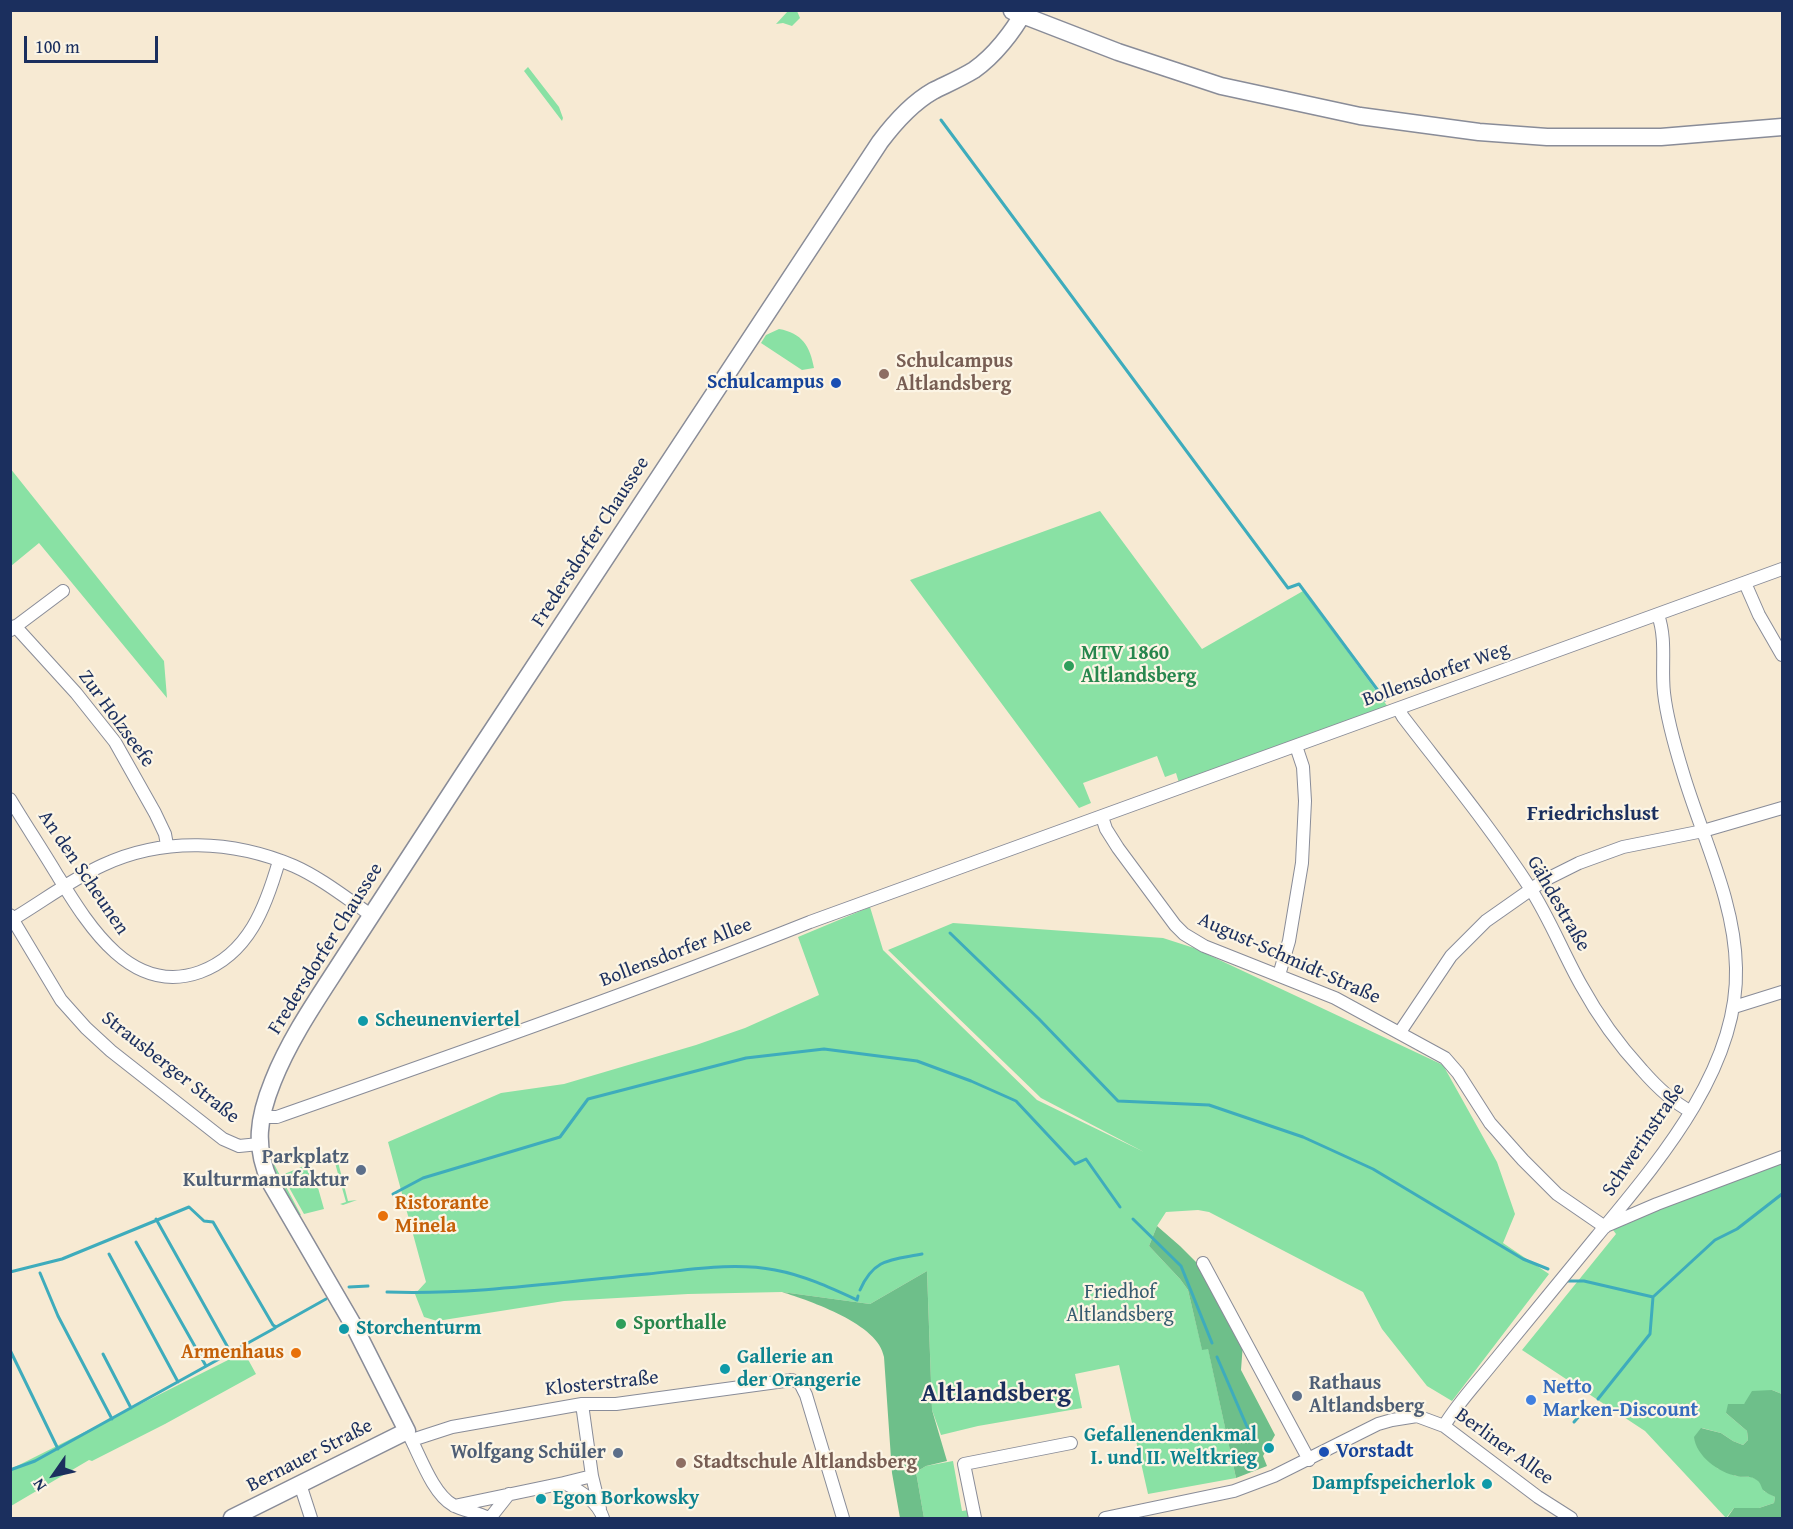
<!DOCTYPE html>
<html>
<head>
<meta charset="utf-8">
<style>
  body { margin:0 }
  #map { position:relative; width:1793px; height:1529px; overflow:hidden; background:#f7ead3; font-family:"Gentium Book Plus",serif }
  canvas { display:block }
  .frame { position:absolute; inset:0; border:12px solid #1b2f5e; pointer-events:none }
  .north { position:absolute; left:24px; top:1445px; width:60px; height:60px; -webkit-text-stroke:4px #fcf5e5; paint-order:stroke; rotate:236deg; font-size:16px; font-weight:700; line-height:24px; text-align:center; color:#1b2f5e }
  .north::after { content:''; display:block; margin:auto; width:21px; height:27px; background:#1b2f5e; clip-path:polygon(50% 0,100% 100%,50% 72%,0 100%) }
  .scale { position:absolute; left:24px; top:36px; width:134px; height:27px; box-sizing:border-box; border:3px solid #1b2f5e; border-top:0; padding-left:8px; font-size:18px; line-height:21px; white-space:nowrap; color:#1b2f5e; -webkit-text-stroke:4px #fcf5e5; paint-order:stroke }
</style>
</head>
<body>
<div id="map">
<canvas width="1793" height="1529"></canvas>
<div class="frame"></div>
<div class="north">N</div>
<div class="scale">100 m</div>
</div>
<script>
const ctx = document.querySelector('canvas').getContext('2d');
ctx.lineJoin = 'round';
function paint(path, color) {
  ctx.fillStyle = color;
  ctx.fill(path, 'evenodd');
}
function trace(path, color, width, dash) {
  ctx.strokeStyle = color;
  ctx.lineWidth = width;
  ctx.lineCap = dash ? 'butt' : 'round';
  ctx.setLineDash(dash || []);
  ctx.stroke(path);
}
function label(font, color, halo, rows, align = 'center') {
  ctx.font = font + ' "Gentium Book Plus",serif';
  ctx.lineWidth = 4.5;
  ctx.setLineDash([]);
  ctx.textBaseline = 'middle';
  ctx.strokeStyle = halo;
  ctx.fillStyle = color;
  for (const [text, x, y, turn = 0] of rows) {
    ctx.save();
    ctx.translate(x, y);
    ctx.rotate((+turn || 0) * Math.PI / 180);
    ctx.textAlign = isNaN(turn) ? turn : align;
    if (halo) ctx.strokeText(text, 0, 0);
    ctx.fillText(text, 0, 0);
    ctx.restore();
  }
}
paint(new Path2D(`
  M788,11H797L800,18L792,26L783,23L776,24Z
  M528,67L559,107L563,118L562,121L524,71Z
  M779,329C802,333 810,346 814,368L802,370L761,343L766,335Z
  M10,468L164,661L167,698L39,543L11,566Z
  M1100,511L1202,649L1303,591L1388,707L1179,783L1176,773L1165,777L1157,756L1083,783L1091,803L1079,808L910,580Z
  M870,907L883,950L1037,1100L1144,1152L1041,1098L888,950L953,923L1163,938L1194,948L1443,1065L1497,1162L1515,1214L1503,1243L1549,1274L1452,1401L1427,1386L1382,1329L1363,1292L1209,1212L1198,1210L1166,1212L1157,1226L1149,1246L1180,1279L1188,1290L1202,1349L1208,1348L1236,1478L1148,1494L1119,1365L1075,1374L1082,1408L978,1426L941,1435L932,1410L927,1271L870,1304L782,1292L688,1294L564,1301L437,1321L424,1317L415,1294L426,1282L388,1142L501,1093L564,1084L696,1045L745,1028L819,995L798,937Z
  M266,1149L301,1215H297L283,1195Z
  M342,1158L345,1159L338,1162L348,1201L357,1200L343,1205L340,1204L346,1202L335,1163H328Z
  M1782,1161V1394L1772,1390L1726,1413L1747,1431L1748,1440L1743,1445L1733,1441L1721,1433L1702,1428L1717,1468L1736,1476L1752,1477L1760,1481L1764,1491L1775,1497L1774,1503L1759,1508H1734L1726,1518L1645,1431L1522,1350L1616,1234L1610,1226Z
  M311,1163L324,1209L304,1214L282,1175Z
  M244,1352L256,1374L165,1424L92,1461L89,1460L11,1506V1469Z
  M953,1461L962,1511L969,1510L971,1518H924L916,1472L926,1466Z`), '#89e1a4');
paint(new Path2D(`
  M1157,1226L1180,1246L1201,1267L1243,1343L1241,1370L1275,1435L1263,1456L1267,1466L1236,1478L1208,1349L1202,1350L1188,1290L1180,1279L1149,1246Z
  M927,1271L932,1410L947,1461L926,1466L916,1472L924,1518H900L892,1473L884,1357C879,1324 810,1301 782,1292L870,1304Z
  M1772,1390L1782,1394V1518H1727L1734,1508H1759L1774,1503L1775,1497C1771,1495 1766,1493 1763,1490C1760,1485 1761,1482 1755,1479C1749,1475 1744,1478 1737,1476C1719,1473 1696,1456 1694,1437L1701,1428L1721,1433L1733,1441L1743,1445L1748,1440L1747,1431L1726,1413L1728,1404H1744L1752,1391Z`), '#6ebf8a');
trace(new Path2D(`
  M941,120L1288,588L1299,584L1385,700
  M950,933L1039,1019L1118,1101L1209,1105L1303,1137L1373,1169L1523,1259L1548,1269
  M393,1194L423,1178L560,1137L588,1099L746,1058L824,1049L917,1061L971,1081L1016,1101L1075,1164L1086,1159L1120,1207
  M156,1219L231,1353
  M1133,1219L1181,1266L1212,1343
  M136,1242L206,1366
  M109,1254L178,1382
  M10,1272L62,1259L189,1207L204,1221L213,1222L273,1325L276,1327L326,1299
  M40,1273L58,1316L112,1419
  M1566,1281H1584L1653,1297
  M349,1287L368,1286
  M860,1290C874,1258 891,1260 922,1254
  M387,1292C474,1295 560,1282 647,1274C689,1270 733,1262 775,1270C803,1275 831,1288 857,1300L858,1296
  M10,1350L58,1449
  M103,1354L131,1408
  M1217,1357L1251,1436
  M1598,1399L1650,1334L1653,1297L1715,1240L1737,1229L1782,1194
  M1574,1422L1581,1414
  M10,1470L35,1461L275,1328`), '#3eacbc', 3);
const minor = new Path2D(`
  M1745,583L1759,615L1782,655
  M15,626L76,693L115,742L155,813L165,834L167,845
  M11,630L63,591
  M1399,710L1403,717C1446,773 1492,829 1530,888C1550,919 1563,953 1581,985C1598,1016 1618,1044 1642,1070C1656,1086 1671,1101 1690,1111
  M10,799C25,824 41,848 56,873C87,923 130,997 200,972C249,954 266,906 279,861
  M1102,817L1106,829L1118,848L1175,925L1184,934L1204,946L1335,998L1445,1058L1458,1073L1490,1123L1523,1160L1557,1194L1605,1227
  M10,915L61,1000L86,1028L111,1051L223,1139L239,1146L259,1144
  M13,919C43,901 72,879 103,865C163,837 233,840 294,866C321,878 346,898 371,915
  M1279,975L1289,941L1302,863L1305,801L1303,767L1296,746
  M1734,1007L1782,992
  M1400,1032L1451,956L1486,921L1543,881L1579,863L1623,847L1703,831L1782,808
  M262,1117H277C456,1054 634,992 810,922L1782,569
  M1608,1225L1657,1204L1782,1157
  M1203,1263L1309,1460
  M582,1404L592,1476L600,1509
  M1444,1426C1457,1404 1476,1384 1492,1364C1527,1321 1562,1279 1597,1236C1658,1162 1739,1069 1736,968C1735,901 1702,837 1683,773C1675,747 1667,720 1664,693C1661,667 1667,640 1658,615
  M409,1435C420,1456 433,1494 453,1505C464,1511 477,1512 488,1518
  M412,1440L452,1427L582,1404H616L792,1380L800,1383L806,1395L843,1518
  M564,1483L592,1476
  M300,1484L311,1518
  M454,1506L564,1483C579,1490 598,1502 603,1518
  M490,1518L509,1494
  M975,1518L964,1464L1071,1443
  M1105,1518L1234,1491L1274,1476L1378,1424L1392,1420L1417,1416L1444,1426L1538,1497L1571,1518`);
const major = new Path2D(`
  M1012,11L1118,52L1221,86L1360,116L1479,132L1547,137H1661L1782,127
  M232,1518L407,1431L355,1328L270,1182C254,1146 258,1118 273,1081C290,1038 318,998 343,959C383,897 423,835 464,773C602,562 742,353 880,142C895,122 912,103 933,91C947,84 961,78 974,70C994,56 1013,32 1025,10`);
trace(minor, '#898c98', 14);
trace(major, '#898c98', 19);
trace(minor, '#fff', 12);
trace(major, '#fff', 16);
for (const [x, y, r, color] of [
  [884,374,6,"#8d6e63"],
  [836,383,6,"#1a4fb4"],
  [1069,666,6,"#2e9e5b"],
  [363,1021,6,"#0f9aa8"],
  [361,1170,6,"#5c6f8a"],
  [383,1216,6,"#e8710a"],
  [621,1324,6,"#2e9e5b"],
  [344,1329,6,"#0f9aa8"],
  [296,1353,6,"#e8710a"],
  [725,1369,6,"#0f9aa8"],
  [1297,1396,6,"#5c6f8a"],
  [1531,1400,6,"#3f7fe0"],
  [1269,1448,6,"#0f9aa8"],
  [1324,1452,6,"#1a4fb4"],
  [618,1453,6,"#5c6f8a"],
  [681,1463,6,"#8d6e63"],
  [1487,1484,6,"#0f9aa8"],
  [541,1499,6,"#0f9aa8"]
]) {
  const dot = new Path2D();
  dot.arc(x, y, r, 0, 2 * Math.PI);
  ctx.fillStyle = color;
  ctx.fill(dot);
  trace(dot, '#fcf5e5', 2);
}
label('bold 20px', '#785e54', '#fcf5e5', [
  ["Schulcampus",896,362],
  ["Altlandsberg",896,385],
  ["Stadtschule Altlandsberg",693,1463]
], 'left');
label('bold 20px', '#164399', '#fcf5e5', [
  ["Schulcampus",824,383],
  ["Vorstadt",1336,1452,"left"]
], 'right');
label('20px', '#1b2f5e', '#fcf5e5', [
  ["Fredersdorfer Chaussee",591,542,-57],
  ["Bollensdorfer Weg",1436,675,-20],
  ["Zur Holzseefe",116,719,54],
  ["An den Scheunen",83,873,56],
  ["Gähdestraße",1558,904,60],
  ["Fredersdorfer Chaussee",326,949,-58],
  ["Bollensdorfer Allee",676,953,-21],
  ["August-Schmidt-Straße",1289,959,24],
  ["Strausberger Straße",170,1068,38],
  ["Schwerinstraße",1644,1140,-56],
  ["Klosterstraße",602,1384,-6],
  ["Berliner Allee",1504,1447,36],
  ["Bernauer Straße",310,1456,-27]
]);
label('bold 20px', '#27864d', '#fcf5e5', [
  ["MTV 1860",1081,654],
  ["Altlandsberg",1081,677],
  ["Sporthalle",633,1324]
], 'left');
label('bold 20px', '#0d838f', '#fcf5e5', [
  ["Scheunenviertel",375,1021],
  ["Storchenturm",356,1329],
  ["Gallerie an",737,1358],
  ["der Orangerie",737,1381],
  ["Gefallenendenkmal",1257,1436,"right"],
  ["I. und II. Weltkrieg",1257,1459,"right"],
  ["Dampfspeicherlok",1475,1484,"right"],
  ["Egon Borkowsky",553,1499]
], 'left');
label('bold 20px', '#4e5e75', '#fcf5e5', [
  ["Parkplatz",349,1158],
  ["Kulturmanufaktur",349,1181],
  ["Rathaus",1309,1384,"left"],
  ["Altlandsberg",1309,1407,"left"],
  ["Wolfgang Schüler",606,1453]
], 'right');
label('bold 20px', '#c56008', '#fcf5e5', [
  ["Ristorante",395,1204],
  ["Minela",395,1227],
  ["Armenhaus",284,1353,"right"]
], 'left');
label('20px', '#365c70', '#fcf5e5', [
  ["Friedhof",1120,1293],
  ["Altlandsberg",1120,1316]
]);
label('bold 20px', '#366cbe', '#fcf5e5', [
  ["Netto",1543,1388],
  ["Marken-Discount",1543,1411]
], 'left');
label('bold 21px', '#1b2f5e', '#fcf5e5', [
  ["Friedrichslust",1593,815]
]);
label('bold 26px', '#1b2f5e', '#fcf5e5', [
  ["Altlandsberg",996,1394]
]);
</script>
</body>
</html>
